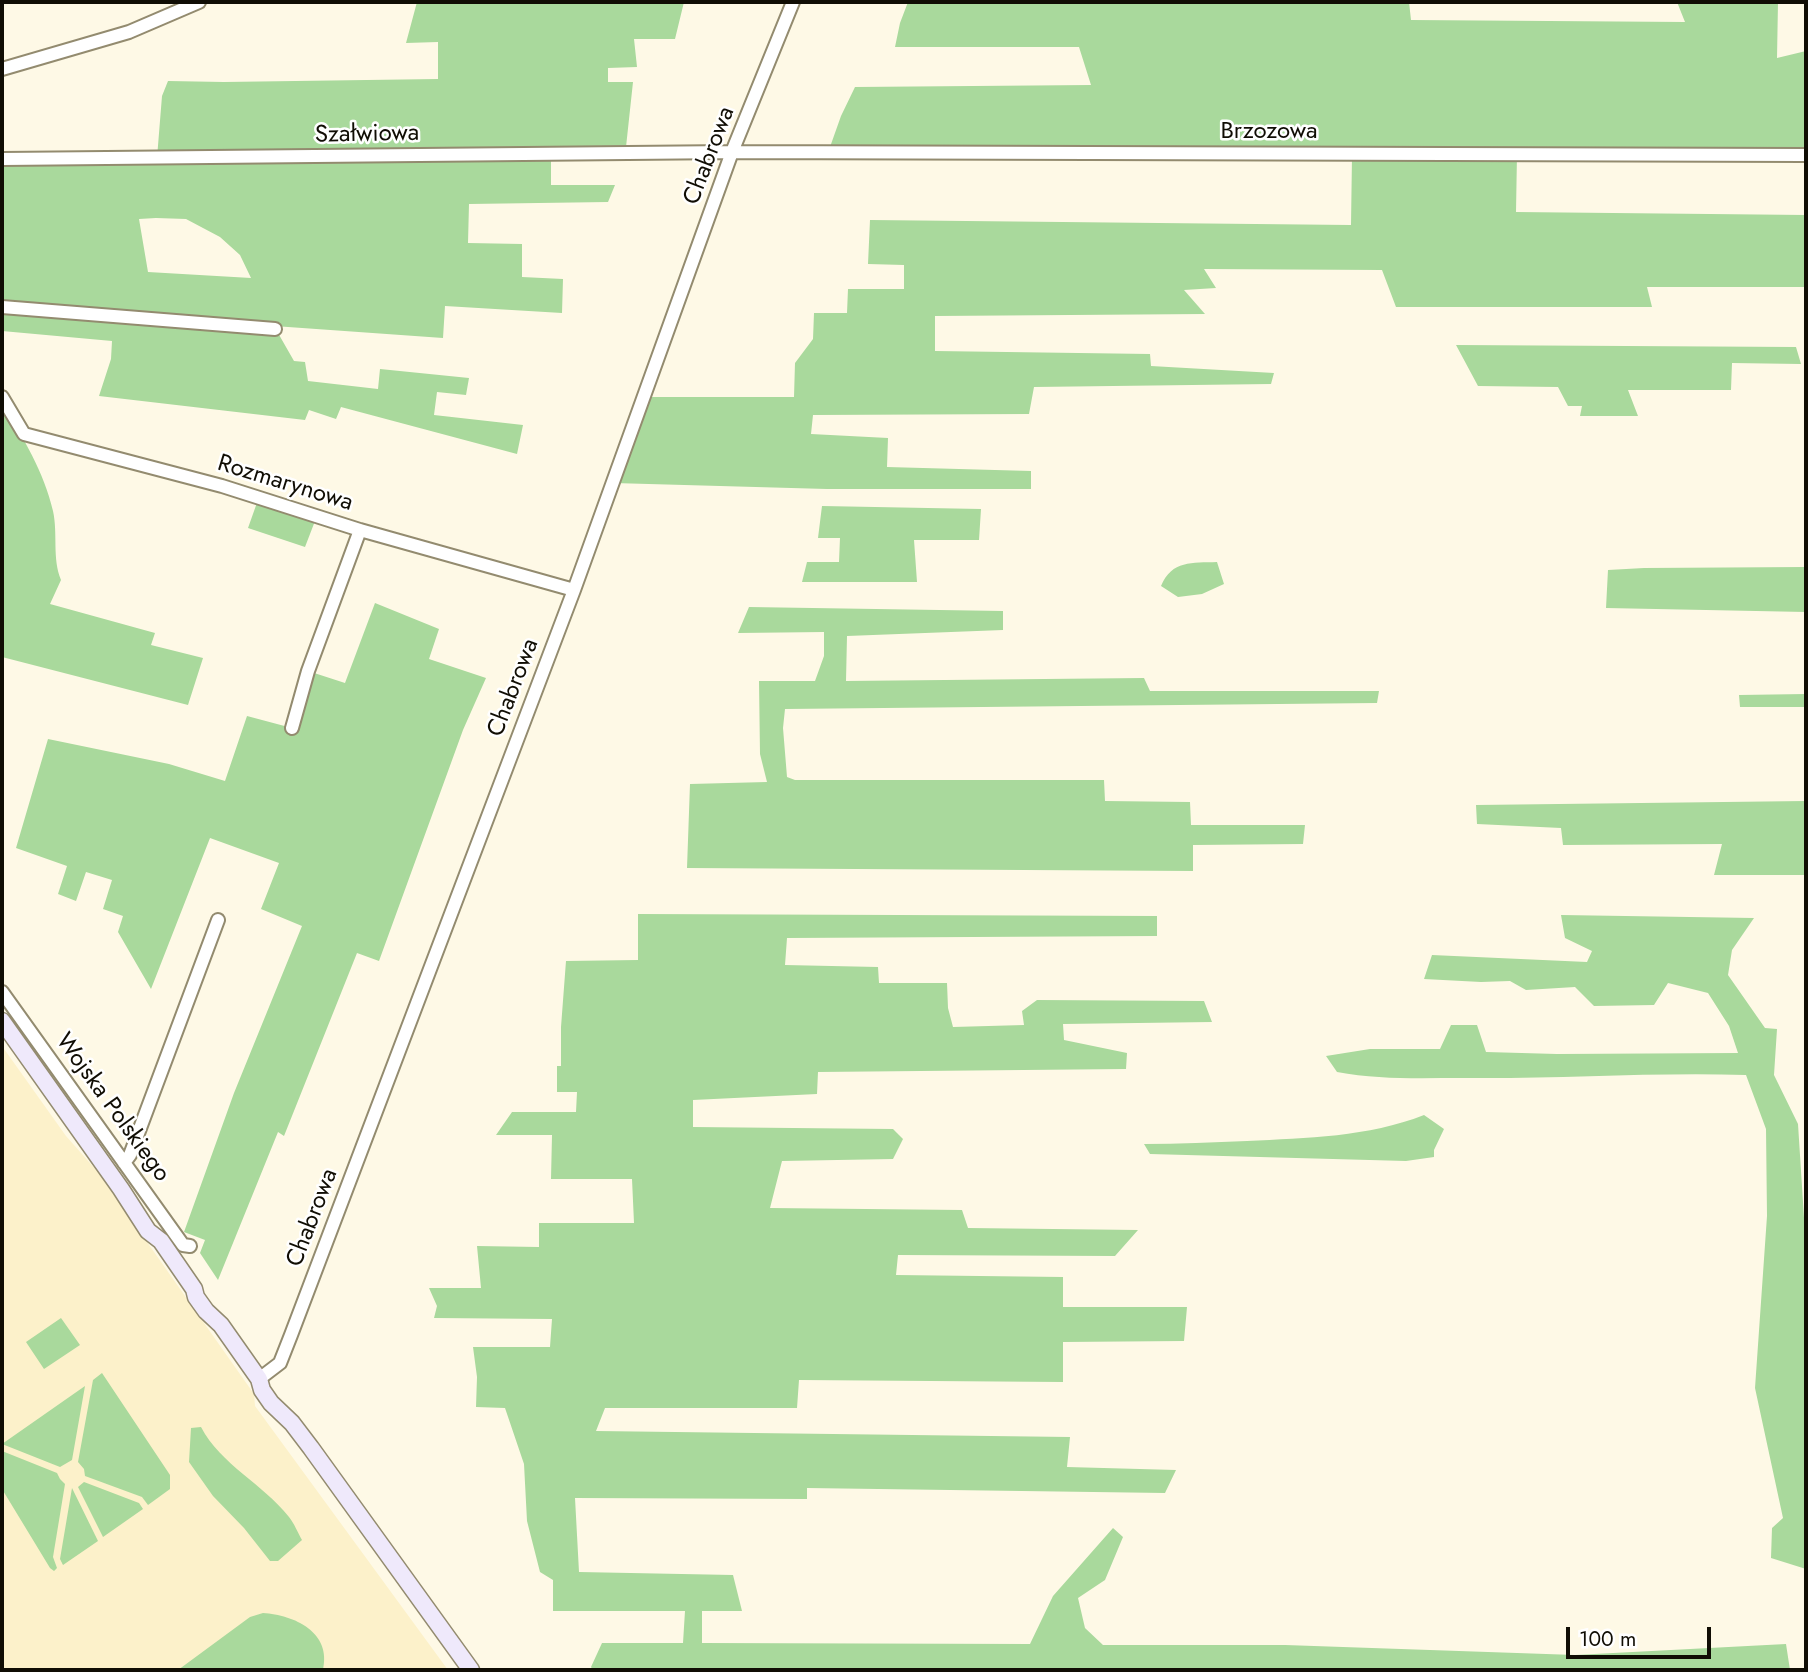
<!DOCTYPE html>
<html>
<head>
<meta charset="utf-8">
<style>
  body { margin:0 }
  #map { position:relative; width:1808px; height:1672px; overflow:hidden; background:#fef9e6; font-family:Jost,sans-serif }
  canvas { display:block }
  .frame { position:absolute; inset:0; border:4px solid #100d04; pointer-events:none }
  .scale { position:absolute; left:1566px; top:1627px; width:145px; height:32px; box-sizing:border-box; border:4px solid #100d04; border-top:0; padding-left:9px; font-size:21px; line-height:24px; white-space:nowrap; color:#100d04; -webkit-text-stroke:5px #fff; paint-order:stroke }
</style>
</head>
<body>
<div id="map">
<canvas width="1808" height="1672"></canvas>
<div class="frame"></div>
<div class="scale">100 m</div>
</div>
<script>
const ctx = document.querySelector('canvas').getContext('2d');
ctx.lineJoin = 'round';
function paint(path, color) {
  ctx.fillStyle = color;
  ctx.fill(path, 'evenodd');
}
function trace(path, color, width, dash) {
  ctx.strokeStyle = color;
  ctx.lineWidth = width;
  ctx.lineCap = dash ? 'butt' : 'round';
  ctx.setLineDash(dash || []);
  ctx.stroke(path);
}
function label(font, color, halo, rows, align = 'center') {
  ctx.font = font + ' Jost,sans-serif';
  ctx.lineWidth = 5;
  ctx.setLineDash([]);
  ctx.textBaseline = 'middle';
  ctx.strokeStyle = halo;
  ctx.fillStyle = color;
  for (const [text, x, y, turn = 0] of rows) {
    ctx.save();
    ctx.translate(x, y);
    ctx.rotate((+turn || 0) * Math.PI / 180);
    ctx.textAlign = isNaN(turn) ? turn : align;
    if (halo) ctx.strokeText(text, 0, 0);
    ctx.fillText(text, 0, 0);
    ctx.restore();
  }
}
paint(new Path2D(`
  M2,1046L66,1136L97,1171L254,1394L255,1406L448,1670H2Z`), '#fcf1ca');
paint(new Path2D(`
  M417,2H684L675,39H634L637,67L608,68V82H633L626,147H830L841,116L855,87L1091,85L1079,47H895L900,23L908,2H1409L1411,20L1685,22L1677,2H1778L1777,58L1806,51V155L1517,154L1516,212L1806,215V287H1647L1652,307H1396L1382,270L1204,269L1216,288L1184,290L1205,314L935,316V351L1150,354L1151,366L1274,373L1271,384L1034,387L1029,414L813,415L811,434L888,438L887,467L1031,471V489H827L613,483L644,397H794L795,363L813,339L814,313H847L848,289H904V265L868,264L870,220L1351,225L1352,156L551,158V185H615L608,202L469,204L468,243L522,244V277L563,279L562,313L445,306L443,338L274,326L294,361L305,362L308,381L378,389L380,369L469,378L466,395L437,392L434,415L523,425L517,454L341,407L336,419L309,410L305,420L99,396L111,359L112,341L2,331V159L157,158L162,96L168,81L224,82L438,79V42L406,43ZM156,218L186,219L220,237L240,255L251,278L148,272L139,219Z
  M1456,345L1796,347L1801,364L1732,363L1731,390H1628L1638,416H1580L1582,406H1568L1558,387L1478,386Z
  M2,404C23,437 44,472 53,511C58,534 52,558 61,580L50,604L155,633L151,645L203,658L188,705L2,657Z
  M259,497L315,521L305,547L248,528Z
  M822,506L981,509L979,540H914L917,582H802L807,562H839L840,538H818Z
  M1217,562L1224,584L1202,594L1178,597L1161,586C1172,560 1192,563 1217,562Z
  M1806,567V612L1606,608L1608,570L1644,568Z
  M375,603L439,629L429,659L486,678L463,730L379,961L357,953L284,1136L278,1132L218,1280L200,1253L205,1240L184,1232L234,1093L302,926L261,909L279,863L210,838L151,989L118,932L123,916L103,909L112,880L86,872L76,901L58,894L67,866L16,848L48,739L169,764L225,781L247,716L292,728L308,671L345,683Z
  M749,607L1003,611V630L847,636L846,681L1144,678L1150,691H1379L1377,703L785,709L783,728L787,777L795,780H1104L1105,801L1190,802L1191,825H1305L1303,844L1193,845V871L687,868L690,784L767,782L760,754L759,681H815L824,656V632L738,633Z
  M1806,694V707H1740L1739,695Z
  M1806,801V875H1714L1722,844L1563,845L1561,828L1477,824L1476,805Z
  M638,914L1157,916V936L787,938L785,965L878,967L879,983H947L948,1008L953,1027L1024,1025L1022,1011L1037,1000L1204,1001L1212,1022L1063,1024L1064,1040L1127,1053L1126,1069L818,1072L817,1094L693,1100V1127L893,1129L903,1139L893,1159L782,1161L770,1208L962,1210L968,1228L1138,1230L1115,1256L898,1255L896,1275L1063,1277V1307H1187L1184,1341L1063,1342V1382L799,1380L797,1408H605L596,1431L1070,1437L1067,1467L1176,1470L1165,1493L807,1488V1499L575,1498L579,1572L733,1575L742,1611H702V1643L1030,1644L1053,1596L1113,1528L1123,1537L1105,1580L1078,1598L1085,1628L1103,1645H1285L1575,1655L1786,1644L1790,1670H546H593L591,1667L602,1643H683L685,1611H553V1580L540,1572L527,1521L524,1464L505,1408L476,1407L477,1377L473,1347H550L552,1319L434,1318L437,1306L429,1288H481L477,1246L539,1247V1223H634L632,1179H551L552,1135H496L512,1112H576L577,1092H557V1066H561V1027L566,961L638,960Z
  M1561,915L1754,918L1732,950L1728,975L1765,1028L1777,1029L1774,1075L1798,1124L1806,1249V1569L1771,1558L1772,1528L1783,1518L1755,1388L1767,1216L1766,1129L1746,1075C1653,1072 1558,1079 1464,1078C1421,1078 1379,1080 1337,1072L1326,1056L1370,1049H1440L1451,1025H1477L1486,1052L1557,1054L1738,1053L1729,1026L1708,993L1668,983L1654,1005L1594,1006L1575,987L1526,990L1510,981L1481,982L1424,979L1432,955L1587,962L1592,951L1565,938Z
  M1424,1115L1444,1129L1434,1150V1157L1406,1161L1150,1154L1144,1144C1179,1144 1213,1142 1247,1141C1307,1138 1368,1137 1424,1115Z
  M61,1318L80,1345L44,1369L26,1342Z
  M102,1373L170,1475V1489L148,1505L142,1497L85,1476L84,1469L78,1462L93,1380Z
  M85,1386L72,1460L60,1467L2,1444Z
  M201,1427C221,1465 262,1483 289,1517C294,1523 298,1533 302,1540L278,1561H270L244,1528L213,1496L189,1462L191,1428Z
  M2,1451L57,1473L60,1479L65,1484L53,1557L57,1568L54,1571L50,1568L2,1489Z
  M84,1482L139,1503L143,1509L103,1537L78,1487Z
  M72,1488L98,1541L63,1565L60,1559Z
  M263,1613C294,1615 332,1632 323,1670H178L250,1617Z`), '#a9d99c');
const street = new Path2D(`
  M2,69L129,32L199,2
  M2,159L732,152L1806,155
  M2,307L275,329
  M2,397L24,434L222,486L360,530L574,590
  M292,728L308,671L360,530
  M2,992L183,1245L190,1246
  M124,1163L130,1155L218,920
  M259,1379L280,1363L291,1335L574,590L732,152L793,2`);
const secondary = new Path2D(`
  M2,1021L121,1189L148,1231L161,1241L194,1289L196,1297L206,1311L221,1325L259,1379L262,1390L271,1403L292,1423L311,1448L471,1670`);
trace(street, '#938b6f', 16);
trace(secondary, '#938b6f', 19);
trace(street, '#fff', 12);
trace(secondary, '#efe9fb', 16);
label('24px', '#100d04', '#fff', [
  ["Brzozowa",1269,132],
  ["Szałwiowa",367,135,-1],
  ["Chabrowa",710,156,-69],
  ["Rozmarynowa",285,484,17],
  ["Chabrowa",514,688,-69],
  ["Wojska Polskiego",112,1108,54],
  ["Chabrowa",313,1218,-69]
]);
</script>
</body>
</html>
